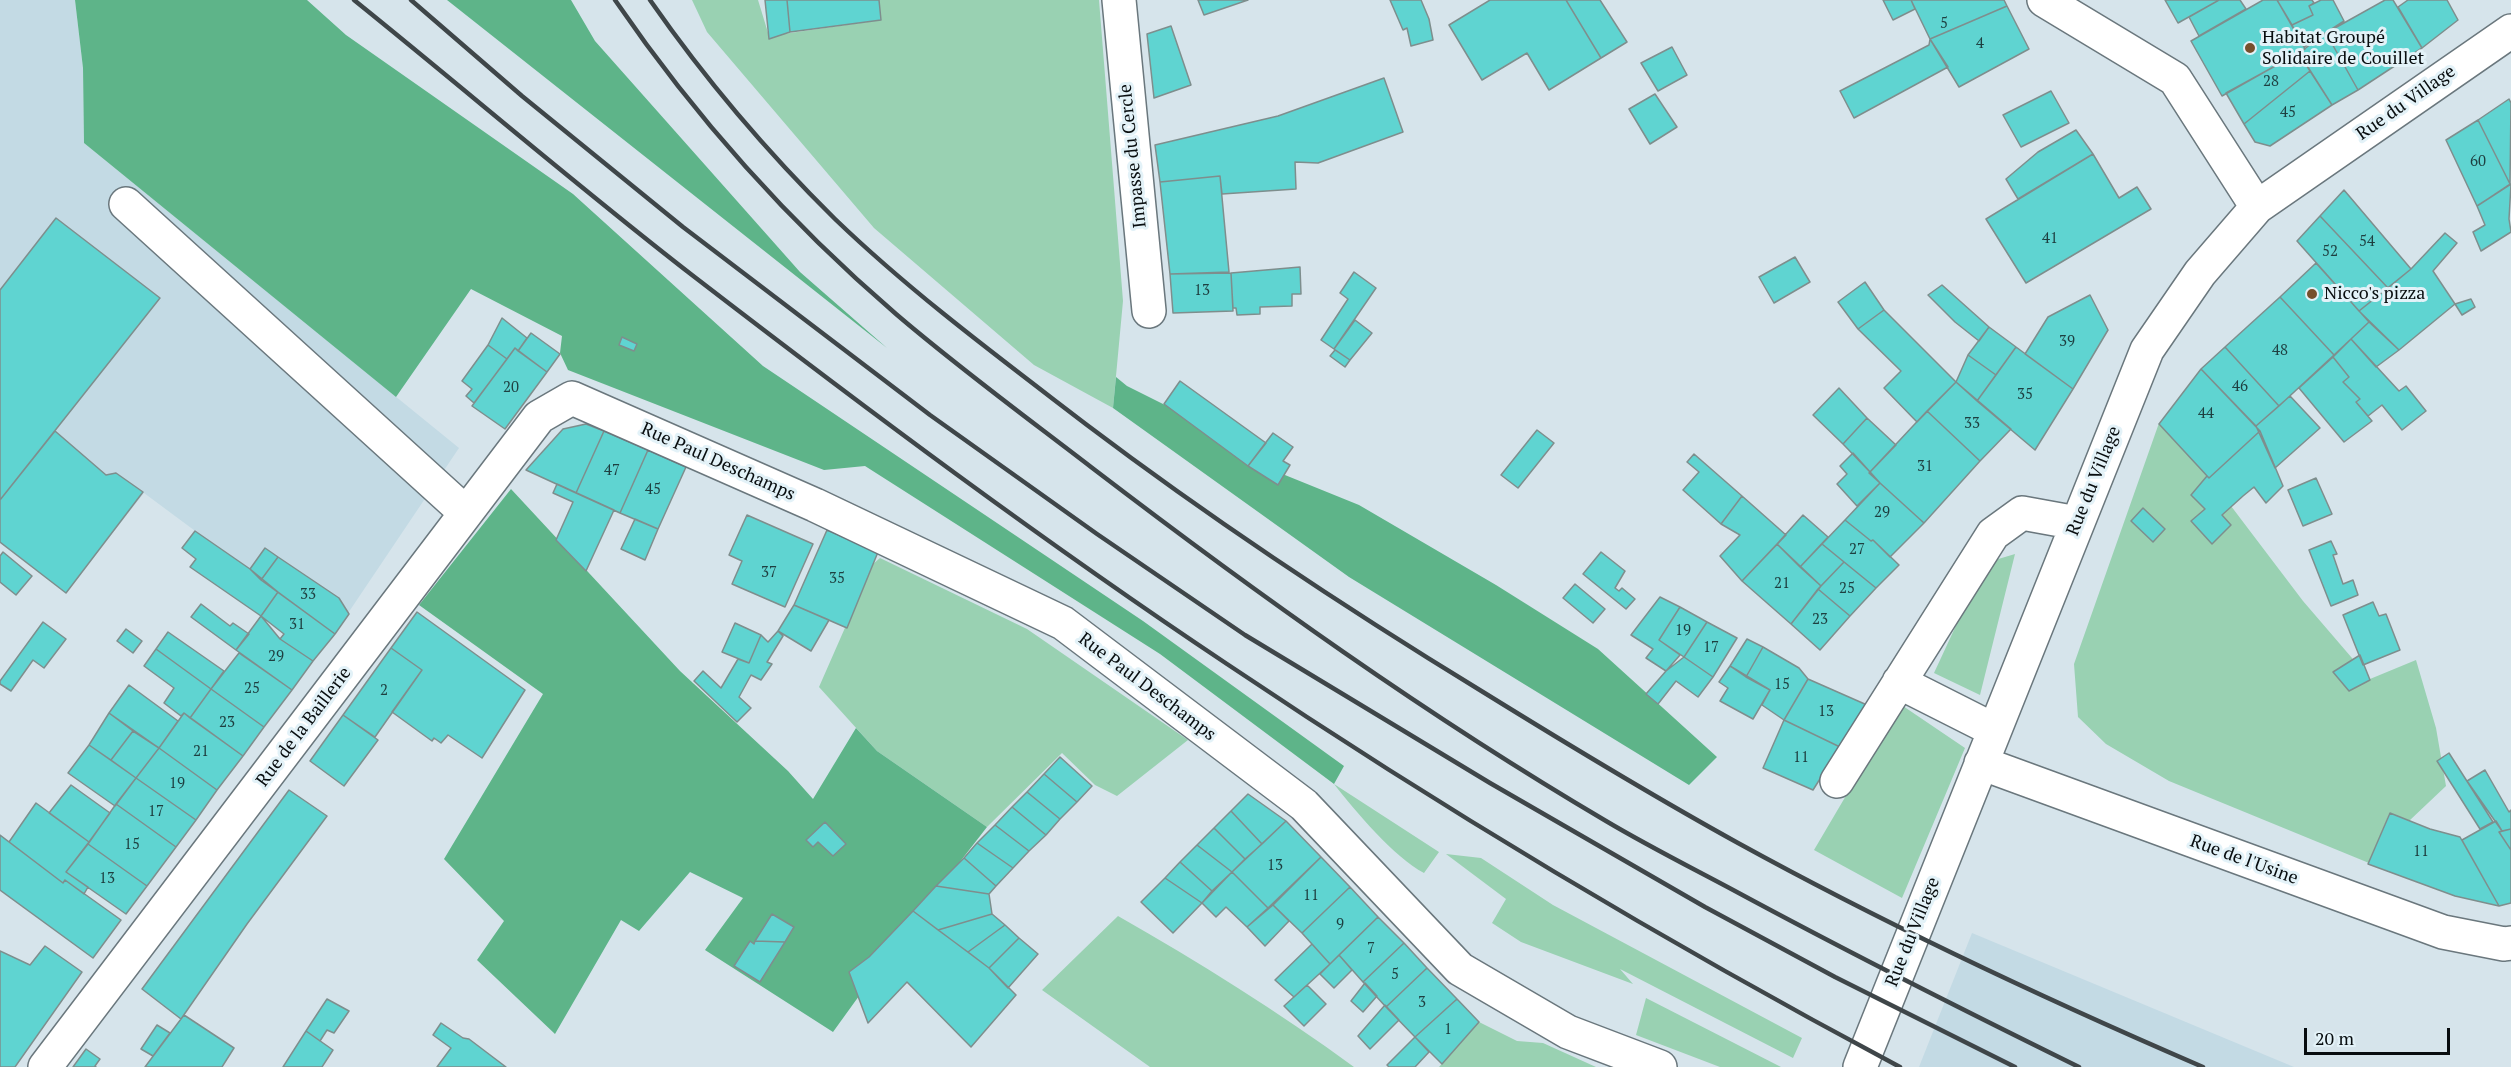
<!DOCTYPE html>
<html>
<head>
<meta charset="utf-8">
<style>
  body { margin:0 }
  #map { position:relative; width:2511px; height:1067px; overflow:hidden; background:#d6e4eb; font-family:"PT Serif",serif }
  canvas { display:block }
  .scale { position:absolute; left:2304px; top:1028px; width:146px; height:27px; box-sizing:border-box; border:3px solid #080d0f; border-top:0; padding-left:8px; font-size:18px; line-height:21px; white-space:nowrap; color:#080d0f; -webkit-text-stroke:4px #e3f2f8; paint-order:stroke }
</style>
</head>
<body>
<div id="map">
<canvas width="2511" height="1067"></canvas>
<div class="scale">20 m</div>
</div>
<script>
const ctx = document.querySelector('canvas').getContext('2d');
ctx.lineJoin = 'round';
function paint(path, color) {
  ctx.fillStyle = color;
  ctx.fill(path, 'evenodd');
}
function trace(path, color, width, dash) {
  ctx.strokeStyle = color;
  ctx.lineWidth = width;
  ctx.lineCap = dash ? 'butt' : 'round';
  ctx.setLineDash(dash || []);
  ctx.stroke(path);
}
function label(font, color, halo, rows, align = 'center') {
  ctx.font = font + ' "PT Serif",serif';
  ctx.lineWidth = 6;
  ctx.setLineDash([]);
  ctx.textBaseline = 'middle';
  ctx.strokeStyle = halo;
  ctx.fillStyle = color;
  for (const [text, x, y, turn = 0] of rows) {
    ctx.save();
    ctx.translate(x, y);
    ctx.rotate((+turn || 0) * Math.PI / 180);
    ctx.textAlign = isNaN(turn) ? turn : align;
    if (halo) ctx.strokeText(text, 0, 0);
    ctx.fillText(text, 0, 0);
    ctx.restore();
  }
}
paint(new Path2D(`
  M0,0H75L83,68L84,143L459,448L334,634L144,493L66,593L0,543Z
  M1972,933L2294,1067H1919Z`), '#c3dae4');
paint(new Path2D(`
  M692,0H758L769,36L881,20L879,0H1099L1123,301L1113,408L1034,365L874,228L707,32Z
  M2159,423L2209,477L2303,601L2370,679L2416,660L2436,728L2446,786L2409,821L2389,814L2369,863L2169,781L2106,744L2078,717L2074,664Z
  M2015,554L1980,695L1934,673L1985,563Z
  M880,558L1027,629L1188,740L1117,796L1095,785L1062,753L987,827L877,751L819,687L873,564Z
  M1900,704L1965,748L1902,898L1814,850Z
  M1334,784L1439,852L1424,873C1394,857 1356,812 1334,784Z
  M1446,854L1481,858L1553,905L1802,1038L1793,1058L1620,969L1633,984L1521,942L1492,923L1506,899Z
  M1118,916C1199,962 1279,1012 1354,1067H1150L1042,990Z
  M1646,998L1781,1067H1720L1636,1035Z
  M1479,1022L1517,1041L1543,1043L1596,1067H1439Z`), '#99d1b2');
paint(new Path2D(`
  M75,0H307L346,35L573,194L763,366L1143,621L1344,766L1334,784L1160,654L865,466L824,470L568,370L560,353L562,336L471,289L396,397L84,143L83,68Z
  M447,0H571L595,41L800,272L887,348Z
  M1116,377L1127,386L1195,420L1280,473L1359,505L1496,585L1598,649L1717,757L1689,785L1349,577L1113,408Z
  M511,489L680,671L788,771L813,799L856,728L877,751L987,827L903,935L833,1032L705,950L743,898L690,872L639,931L621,920L555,1034L477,960L504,921L444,859L543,694L419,605Z`), '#5eb489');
const building = new Path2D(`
  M765,0H787L790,32L769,39Z
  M787,0H879L881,20L790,32Z
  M1198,0H1248L1204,15Z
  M1390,0H1421L1429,19L1433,40L1411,46L1407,28L1403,30Z
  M1490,0H1566L1601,58L1549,90L1527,53L1482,80L1449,25Z
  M1566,0H1600L1627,42L1601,58Z
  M1883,0H1911L1915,9L1893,20Z
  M1911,0H2004L2007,6L1930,39Z
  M2165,0H2219L2178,23Z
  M2219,0H2240L2246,9L2199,36L2189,17Z
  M2263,0H2277L2305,49L2222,96L2191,41Z
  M2277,0H2312L2314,3L2309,6L2313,15L2292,25Z
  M2321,0H2333L2344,21L2304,47L2292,25L2313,15L2309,6Z
  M2385,0H2393L2422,48L2358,90L2326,33Z
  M2408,0H2447L2458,20L2422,48L2398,7Z
  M2007,6L2029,49L1959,87L1930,39Z
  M1171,26L1191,85L1154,98L1147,34Z
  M2326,33L2358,90L2332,105L2299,53Z
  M1930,39L1948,67L1854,118L1840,91L1929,45Z
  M1672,47L1687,75L1658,91L1641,63Z
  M2299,53L2310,71L2244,124L2226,93Z
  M2310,71L2332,105L2270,146L2255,142L2244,124Z
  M1384,78L1403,132L1318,163L1295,162L1296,189L1222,194L1220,176L1160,182L1155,145L1278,116Z
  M2051,91L2069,123L2021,147L2003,115Z
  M1655,94L1677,127L1650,144L1629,109Z
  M2509,99L2511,103L2510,184L2478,120Z
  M2478,120L2510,184L2477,206L2446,140Z
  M2076,130L2093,154L2018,199L2006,179L2038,152Z
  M2093,154L2119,198L2137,187L2151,209L2026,283L1986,219Z
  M1220,176L1229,272L1170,274L1160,182Z
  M2511,184L2509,219L2511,232L2481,251L2473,232L2485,225L2477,206Z
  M2344,190L2411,269L2388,288L2320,216Z
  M2320,216L2388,288L2359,311L2297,241Z
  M56,218L160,298L0,500V290Z
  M2445,233L2457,243L2433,271L2455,304L2399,350L2359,311L2411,269Z
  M1795,257L1810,282L1774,303L1759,277Z
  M2316,263L2369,322L2334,355L2280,297Z
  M1300,267L1301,294H1292V306L1260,307V314L1237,315L1236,308H1233L1231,273Z
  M1354,272L1376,288L1334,349L1321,340L1348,299L1340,293Z
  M1231,273L1233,311L1173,313L1170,274Z
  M1865,282L1884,310L1858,329L1838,302Z
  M1942,285L1989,327L1979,341L1955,322L1928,295Z
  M2090,295L2108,330L2073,389L2025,354L2048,317Z
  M2280,297L2334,355L2279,406L2225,347Z
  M2471,299L2475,307L2462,315L2455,304Z
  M1884,310L1956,382L1917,422L1884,388L1901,371L1858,329Z
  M502,318L527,338L518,351L515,348L507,359L488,345Z
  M1355,320L1372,333L1350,360L1334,349Z
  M2369,322L2399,350L2376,367L2351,339Z
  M1989,327L2016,347L1996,375L1968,355Z
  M531,333L560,354L547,372L518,351Z
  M622,337L637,344L634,351L619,345Z
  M2351,339L2399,391L2406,386L2426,411L2402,430L2382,405L2368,416L2356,402L2360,399L2343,382L2349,377L2333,357Z
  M488,345L507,359L474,403L466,396L472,389L462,381Z
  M2016,347L2073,389L2035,450L1977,401Z
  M2225,347L2279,406L2256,426L2201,369Z
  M515,348L547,372L505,429L472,406Z
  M1335,350L1350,360L1345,367L1330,356Z
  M1968,355L1996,375L1977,401L1956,382Z
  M2333,357L2349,377L2343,382L2360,399L2356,402L2372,421L2344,442L2299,388Z
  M2201,369L2260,431L2209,478L2159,424Z
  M1180,381L1266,443L1248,466L1164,404Z
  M1956,382L2011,429L1980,461L1927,411Z
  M1839,388L1867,418L1843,444L1813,415Z
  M2290,396L2320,428L2275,468L2256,426Z
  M1927,411L1980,461L1924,523L1869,473Z
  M1867,418L1896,445L1870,472L1843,444Z
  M586,424L604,431L576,493L526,470L563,429Z
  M1537,430L1554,443L1518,488L1501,475Z
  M55,431L106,475L116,473L143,492L66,593L0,542V500Z
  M604,431L648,450L620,513L576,493Z
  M2260,431L2283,486L2266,503L2254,487L2243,496L2222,515L2231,525L2212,544L2191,521L2205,509L2191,495L2207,476L2209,478Z
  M1273,433L1293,447L1283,461L1290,465L1278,485L1248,466Z
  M648,450L686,467L658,529L620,513Z
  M1853,453L1880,483L1857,506L1837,484L1847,474L1840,466Z
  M1694,454L1742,496L1721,524L1683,490L1699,472L1687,462Z
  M2316,478L2332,514L2303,526L2288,490Z
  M1880,483L1924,523L1890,557L1873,540L1871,541L1845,520Z
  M557,484L614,510L586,571L556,540L573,502L553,493Z
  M1742,496L1786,535L1742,581L1720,556L1740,535L1721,524Z
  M2143,508L2165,529L2153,542L2131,521Z
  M747,515L813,544L785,607L732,584L742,561L729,555Z
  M1803,515L1828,537L1800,567L1777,544Z
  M635,519L658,529L645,560L621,549Z
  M1845,520L1871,541L1873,540L1899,565L1876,588L1822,544Z
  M827,530L878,552L847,628L794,605Z
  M195,531L250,569L278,592L261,616L190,567L196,559L182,548Z
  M2331,541L2337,554L2333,555L2343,584L2353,580L2358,595L2331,606L2309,550Z
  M1777,544L1821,586L1791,624L1742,581Z
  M1822,544L1844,562L1821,586L1800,567Z
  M265,548L278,557L261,580L250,569Z
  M3,552L32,576L16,595L0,582V556Z
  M1601,552L1625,571L1615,588L1619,591L1622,588L1635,599L1626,609L1583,574Z
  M278,557L339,598L349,614L335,634L261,580Z
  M1844,562L1876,588L1850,616L1818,589Z
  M1575,584L1605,609L1593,623L1563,598Z
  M1818,589L1850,616L1820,650L1791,624Z
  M278,592L335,634L313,661L280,639L284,634L261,616Z
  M1660,597L1680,607L1659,640L1680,655L1666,671L1646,658L1653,649L1631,635Z
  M2373,602L2379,616L2386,614L2400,650L2363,665L2343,615Z
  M201,604L230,626L233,623L249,634L236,650L191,617Z
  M794,605L829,620L811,651L778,631Z
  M1680,607L1707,622L1684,657L1659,640Z
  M417,612L525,690L482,758L448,735L441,743L434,738L432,741L392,712L422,670L391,648Z
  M261,616L280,639L313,661L292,690L236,650Z
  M43,622L66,639L44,668L33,660L11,691L0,684V681Z
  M1707,622L1737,638L1713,677L1684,657Z
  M735,623L761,635L749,663L722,652Z
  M126,629L142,641L133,653L117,641Z
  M778,631L783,636L767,662L772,664L761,680L751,675L739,697L751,708L737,722L694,681L703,671L721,688L738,659L749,663L761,635L768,642Z
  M168,632L224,671L211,689L156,649Z
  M1747,639L1763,647L1746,677L1730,666Z
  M1763,647L1799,668L1808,679L1784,720L1762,705L1770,690L1746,677Z
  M391,648L422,670L375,737L343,715Z
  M156,649L211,689L190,718L184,713L181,716L164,703L174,688L144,666Z
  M239,653L292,690L264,727L211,689Z
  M2360,655L2370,680L2349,691L2333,672Z
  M1684,657L1713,677L1698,697L1676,681L1658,704L1646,694L1666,671Z
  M1730,666L1770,690L1753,719L1720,701L1728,688L1719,682Z
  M1808,679L1867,705L1840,747L1784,720Z
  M129,685L178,721L159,748L109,713Z
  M211,689L264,727L243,756L190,718Z
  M109,713L133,731L111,760L89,745Z
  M184,713L243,756L217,790L159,748Z
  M343,715L378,740L344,786L310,761Z
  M1784,720L1840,747L1813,790L1763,768Z
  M133,731L159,748L136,778L111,760Z
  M89,745L136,778L115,806L68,773Z
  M159,748L217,790L196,820L136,778Z
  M2449,753L2493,822L2480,829L2437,761Z
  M1060,757L1092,786L1077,802L1044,774Z
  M2485,770L2509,812L2511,810V829L2502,831L2467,781Z
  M1044,774L1077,802L1060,819L1027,792Z
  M136,778L196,820L176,847L116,804Z
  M71,785L110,813L89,842L49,813Z
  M289,790L327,816L247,924L181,1019L142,989Z
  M1027,792L1060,819L1046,835L1012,807Z
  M1248,794L1286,821L1262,844L1231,811Z
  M36,803L89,842L66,872L88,887L84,894L65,880L63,883L9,842Z
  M116,804L176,847L147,886L88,844Z
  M1012,807L1046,835L1029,851L995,825Z
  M1231,811L1262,844L1245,859L1214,828Z
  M2390,813L2430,829L2460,837L2499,906L2455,896L2368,864Z
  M1286,821L1321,857L1268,908L1232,872Z
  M2496,821L2502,831L2499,832L2511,850V903L2499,906L2462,840Z
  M825,822L846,844L833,856L818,842L813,847L806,840Z
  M995,825L1029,851L1013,868L977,843Z
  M1214,828L1245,859L1232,872L1197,845Z
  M2511,829V850L2499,832Z
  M0,835L63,883L65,880L121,920L93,958L0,890Z
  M977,843L1013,868L996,886L964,858Z
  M88,844L147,886L126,914L66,872Z
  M1197,845L1232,872L1212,891L1180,862Z
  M1321,857L1350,887L1302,933L1273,905Z
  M964,858L996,886L989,894L936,886Z
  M1180,862L1212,891L1202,903L1165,878Z
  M1232,872L1268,908L1247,927L1226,907L1216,917L1202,903Z
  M1165,878L1202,903L1173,933L1141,902Z
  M936,886L989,894L992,914L938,930L913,911Z
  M1350,887L1378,917L1330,964L1302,933Z
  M1273,905L1289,921L1265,946L1247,927Z
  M913,911L989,968L1016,995L971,1047L907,982L868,1023L849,972L869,957Z
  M772,914L794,927L785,942L755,941Z
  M992,914L1005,925L968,952L938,930Z
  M1378,917L1404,943L1363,982L1339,955Z
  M1005,925L1019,938L989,968L968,952Z
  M1019,938L1038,954L1008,988L989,968Z
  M750,941L754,944L755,941L785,942L760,982L734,966Z
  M1404,943L1427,968L1386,1007L1363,982Z
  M1312,944L1330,964L1294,997L1275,980Z
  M45,946L82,972L15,1067H0V951L30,965Z
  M1339,955L1352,970L1334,988L1320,974Z
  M1427,968L1457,999L1415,1037L1386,1007Z
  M1365,983L1377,996L1363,1012L1351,1001Z
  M1307,985L1326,1004L1304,1026L1284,1006Z
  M327,999L349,1011L334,1033L327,1030L320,1041L306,1031Z
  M1457,999L1479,1022L1442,1064L1415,1037Z
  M1385,1005L1399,1020L1370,1049L1358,1036Z
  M184,1015L234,1048L222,1067H145Z
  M441,1023L463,1038L469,1039L506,1067H437L451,1048L433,1035Z
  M157,1025L170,1033L153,1056L141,1049Z
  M306,1031L333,1050L322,1067H283Z
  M1415,1037L1429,1052L1415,1067H1389L1387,1065Z
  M86,1049L100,1059L95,1066L96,1067H73Z`);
paint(building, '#5fd4d1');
trace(building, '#7e8e8d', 1.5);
const minor = new Path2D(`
  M1119,0L1149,311
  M2044,0L2175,79L2257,207
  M126,204L466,513
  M1899,682L1994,730
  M1981,763L2443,932L2504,944L2511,943
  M1837,781L1993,534L2022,513L2077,523
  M45,1067L539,417L572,398L815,505L1063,623L1304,805L1460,969L1568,1032L1660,1067
  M1860,1067L2147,350L2200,273L2257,207L2511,31`);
trace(minor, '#6a777d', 36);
trace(minor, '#fff', 33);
trace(new Path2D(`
  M354,0C467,91 577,186 692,275C866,409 1044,542 1227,664C1444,810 1669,944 1900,1067
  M411,0L522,96L683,227L930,415L1097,534L1245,635L1490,783L1705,907L1835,977L2015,1067
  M615,0C695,117 789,222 896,314C959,368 1026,417 1091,467C1257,594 1426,715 1606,821C1648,846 1692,868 1735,891C1848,952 1963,1010 2079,1067
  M650,0C705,79 767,152 835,219C913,294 1001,359 1087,425C1214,521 1347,609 1483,692C1567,744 1651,795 1738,843C1889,926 2045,999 2203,1067`), '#3f4649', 4.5);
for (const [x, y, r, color] of [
  [2250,48,6,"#76502c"],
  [2312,294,6,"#76502c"]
]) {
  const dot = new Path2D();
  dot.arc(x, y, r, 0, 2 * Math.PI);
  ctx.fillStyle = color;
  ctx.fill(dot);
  trace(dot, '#e3f2f8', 2);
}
label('15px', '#1e3f40', null, [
  ["5",1944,24],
  ["4",1980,44],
  ["28",2271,82],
  ["45",2288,113],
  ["60",2478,162],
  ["41",2050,239],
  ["54",2367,242],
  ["52",2330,252],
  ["13",1202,291],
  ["39",2067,342],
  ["48",2280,351],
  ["46",2240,387],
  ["20",511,388],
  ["35",2025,395],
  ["44",2206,414],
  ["33",1972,424],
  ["31",1925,467],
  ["47",612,471],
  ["45",653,490],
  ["29",1882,513],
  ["27",1857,550],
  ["37",769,573],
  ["35",837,579],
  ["21",1782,584],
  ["25",1847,589],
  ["33",308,595],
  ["23",1820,620],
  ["31",297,625],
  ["19",1683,631],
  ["17",1711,648],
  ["29",276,657],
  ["15",1782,685],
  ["25",252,689],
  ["2",384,691],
  ["13",1826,712],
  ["23",227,723],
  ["21",201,752],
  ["11",1801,758],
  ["19",177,784],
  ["17",156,812],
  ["15",132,845],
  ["11",2421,852],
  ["13",1275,866],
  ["13",107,879],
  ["11",1311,896],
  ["9",1340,925],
  ["7",1371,949],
  ["5",1395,975],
  ["3",1422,1003],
  ["1",1448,1030]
]);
label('18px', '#080d0f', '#e3f2f8', [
  ["Habitat Groupé",2262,38],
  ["Solidaire de Couillet",2262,59],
  ["Nicco's pizza",2324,294]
], 'left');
label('18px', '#080d0f', '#e3f2f8', [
  ["Rue du Village",2406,103,-35],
  ["Impasse du Cercle",1133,156,-96],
  ["Rue Paul Deschamps",718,462,24],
  ["Rue du Village",2094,481,-68],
  ["Rue Paul Deschamps",1147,687,37],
  ["Rue de la Baillerie",304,727,-53],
  ["Rue de l'Usine",2244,860,20],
  ["Rue du Village",1913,932,-68]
]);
</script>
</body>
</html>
